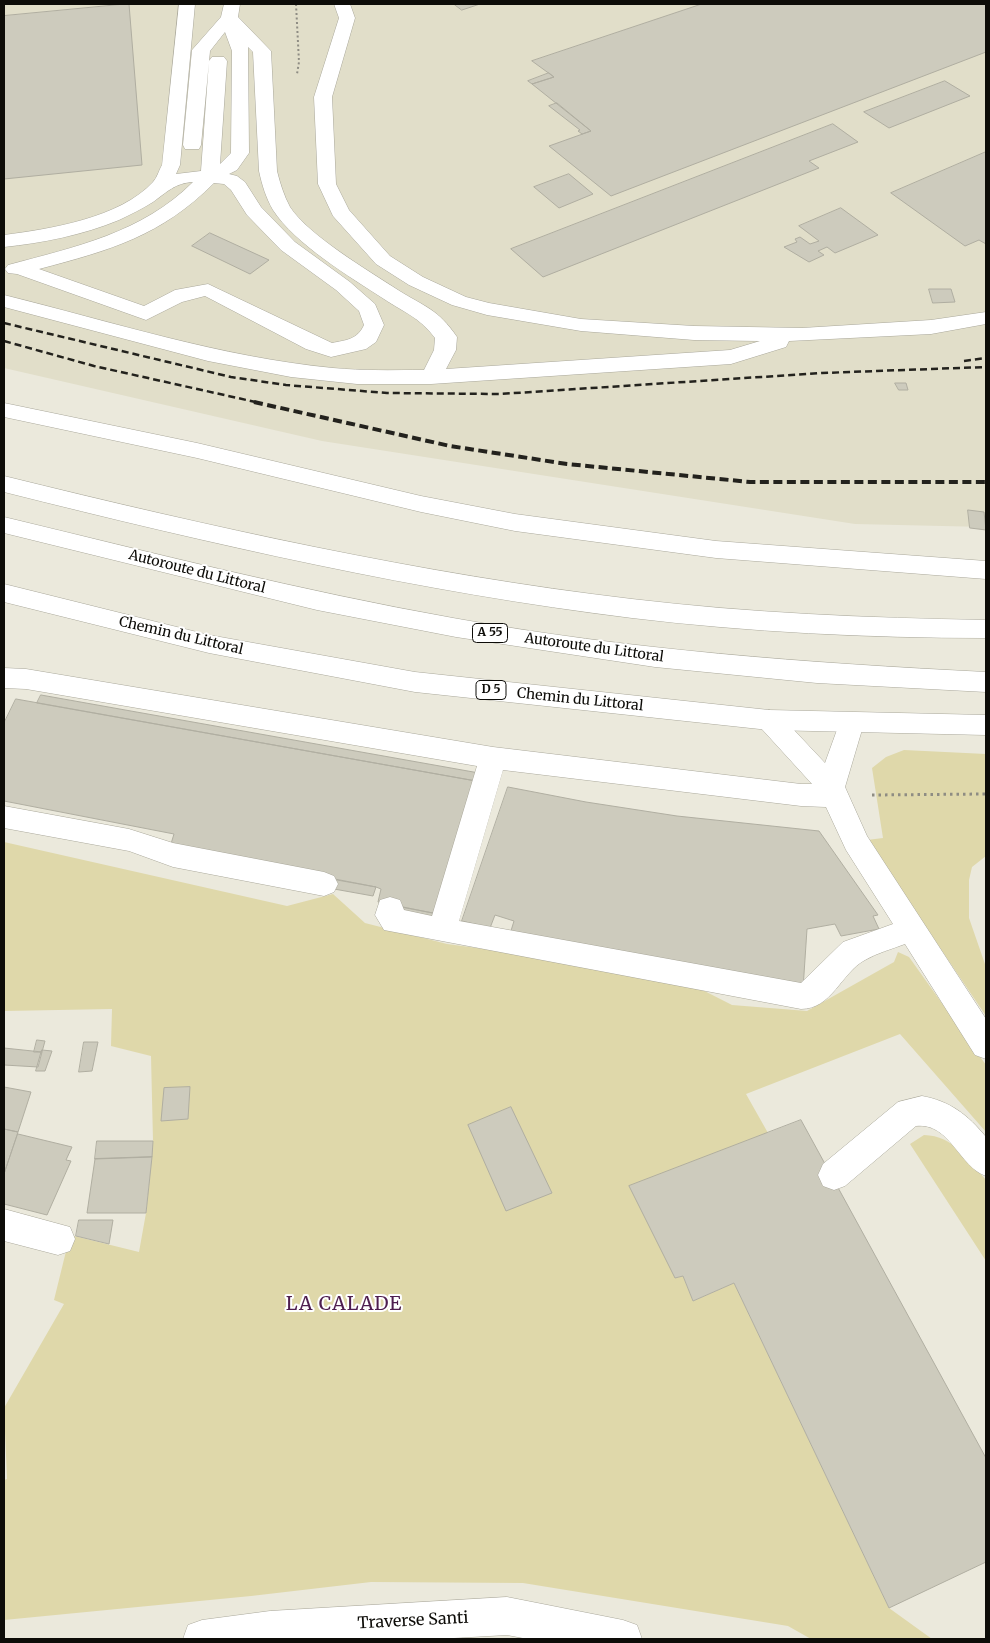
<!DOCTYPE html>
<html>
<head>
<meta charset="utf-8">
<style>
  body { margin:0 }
  #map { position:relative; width:990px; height:1643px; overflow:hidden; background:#ebe9dc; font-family:Merriweather,serif }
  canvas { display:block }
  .frame { position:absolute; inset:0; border:5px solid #0d0c08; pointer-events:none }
</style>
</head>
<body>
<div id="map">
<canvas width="990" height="1643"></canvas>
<div class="frame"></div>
</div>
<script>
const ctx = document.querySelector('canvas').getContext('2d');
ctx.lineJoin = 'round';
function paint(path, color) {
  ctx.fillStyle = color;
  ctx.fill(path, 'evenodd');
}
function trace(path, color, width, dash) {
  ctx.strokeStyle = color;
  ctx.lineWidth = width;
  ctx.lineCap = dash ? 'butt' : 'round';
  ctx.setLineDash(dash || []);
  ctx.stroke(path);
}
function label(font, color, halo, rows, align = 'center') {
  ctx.font = font + ' Merriweather,serif';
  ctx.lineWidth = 4;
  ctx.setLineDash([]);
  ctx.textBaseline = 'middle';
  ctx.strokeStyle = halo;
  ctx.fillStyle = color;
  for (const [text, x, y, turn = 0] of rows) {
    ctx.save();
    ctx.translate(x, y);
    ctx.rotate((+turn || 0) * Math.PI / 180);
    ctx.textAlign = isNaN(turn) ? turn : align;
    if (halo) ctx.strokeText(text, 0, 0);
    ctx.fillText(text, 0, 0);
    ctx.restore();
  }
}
paint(new Path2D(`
  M4,4H986V527L855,524L322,441L4,368Z`), '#e1dec9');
paint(new Path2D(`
  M904,750L986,754V856L972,867L969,880V918L986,967V1016L867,840L883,838L872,768L886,757Z
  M4,842L287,906L333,894L365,923L447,944L671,974L732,1005L807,1011L894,962L898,952L909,957L986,1065V1132L900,1034L746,1094L768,1133L675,1278L683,1276L693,1301L734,1283L889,1608L932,1639H811L788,1626L523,1583L371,1582L251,1596L4,1620V1480L7,1479L4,1408L64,1304L54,1300L70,1235L139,1252L146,1213L153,1141L151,1056L111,1046L112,1009L4,1011Z
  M924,1135C954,1136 968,1159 986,1180V1261L910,1144Z`), '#dfd8aa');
const building = new Path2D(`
  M129,4L142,165L4,179V16Z
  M454,4H480L462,10Z
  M702,4H986V52L611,196L549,146L591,131L532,84L554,77L532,61Z
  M549,73L554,77L532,84L528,81Z
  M945,81L970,96L889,128L864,112Z
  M557,103L591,131L582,134L578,131L580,130L549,106Z
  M833,124L858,142L809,161L819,168L543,277L511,249Z
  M986,152V244L979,240L965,246L891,193Z
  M569,174L593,194L559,208L534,187Z
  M841,208L878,235L835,253L827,247L818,251L824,255L809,262L784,247L797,242L795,239L800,237L810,244L819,241L799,226Z
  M210,233L269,260L250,274L192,246Z
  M929,289H951L955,302L933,303Z
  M895,383H906L908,390H899Z
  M968,510L984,512L986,530L970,528Z
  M41,695L479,773L476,781L37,703Z
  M16,699L476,781L438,914L378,902L381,889L376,887L170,847L174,834L4,801V723Z
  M508,787L586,802L677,816L819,831L878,915L873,916L879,929L841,936L835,924L807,929L803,989L510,934L514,921L495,915L490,928L462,921Z
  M337,880L376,887L373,896L334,889Z
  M401,907L438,914L436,923L398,916Z
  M37,1040L45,1041L42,1052H34Z
  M84,1042H98L92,1071L79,1072Z
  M4,1048L42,1052L38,1067L4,1065Z
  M42,1050L52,1051L45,1071H36Z
  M4,1087L31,1092L18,1132L4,1129Z
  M190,1087L188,1119L161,1121L164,1088Z
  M511,1107L552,1193L506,1211L468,1125Z
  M801,1120L986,1458V1562L889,1608L734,1283L693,1301L683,1276L675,1278L629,1186Z
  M4,1129L18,1132L4,1174Z
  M18,1134L72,1147L66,1160L71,1161L47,1215L4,1204V1174Z
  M97,1141H153L152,1157L95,1159Z
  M152,1157L146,1213H87L95,1159Z
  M79,1220H113L109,1244L76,1236Z`);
paint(building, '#cdcbbd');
trace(building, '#b0aea1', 1);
const minor = new Path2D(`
  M179,4H195L180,165L176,174L201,171L209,61L212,57H224L227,61L220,164L231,153L232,51L225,32L210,51L201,145L199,149H185L183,145L192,50L221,17L224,4H240L238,17L271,51L277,171C280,183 284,196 290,207C308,235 369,271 398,290C425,307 438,309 457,337L456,350L446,369L730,350L760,341L694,340L581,331L487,315L452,305L409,285L376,264L333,216L318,184L314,97L339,18L334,4H350L355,18L332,97L336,184L349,210L390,256L423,277L466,297L489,303L581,319L694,326L802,328L931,320L986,312V324L931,334L789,341L786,347L731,364L431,384H357L291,377L208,361L4,307V295C113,322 220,357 333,368C363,371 394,370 424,370L434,350L435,338C419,317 405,313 384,299C350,277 295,244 273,210C266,198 262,185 259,171L253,52L248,47L249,153L237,170L229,174L237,176L245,182L261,207L295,242L350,282L375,304L384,325L376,342L366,349L331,357L306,349L205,296L182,302L146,320L17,274L8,273L5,269L8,265C75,247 142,233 193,182C175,183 167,192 153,202C142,209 131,214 119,220C83,235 42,243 4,247V235C50,229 120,218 153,182C157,178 159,170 162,165ZM214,183L224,184L231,190L247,215L281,250L336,290L359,311L364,325C357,340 346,340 332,343L208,284L175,290L144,306L39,269C111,250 161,236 214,183Z
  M4,668L26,669L493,747L801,784H812L760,727L756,720L760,713L769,710L778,713L825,763L842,716L851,713L860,716L864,723L845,787L867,836L986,1019V1059L975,1055L905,944C892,949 877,953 865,960C841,973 832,1009 801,1009L384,930L375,915L380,900L390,897L400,900L404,910L432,916L477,766L26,689L4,688ZM503,770L801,806L826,807L846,850L893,924L843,942L801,983L459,921Z
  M4,806L129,829L173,843L324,872L334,876L338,884L334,892L324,896L173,867L129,851L4,828Z
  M922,1096C950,1101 968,1115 986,1137V1176C959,1167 950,1122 916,1126L845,1186L834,1190L823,1186L818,1175L823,1164L898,1102Z
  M4,1209L70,1227L75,1239L70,1251L58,1255L4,1241Z
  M507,1597L623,1620L637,1625L642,1639H528L507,1635L436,1639H183L188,1625L202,1620L270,1611Z`);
const major = new Path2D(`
  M4,403L197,443L421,496L515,514L716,541L986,561V579L716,558L515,531L421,512L197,458L4,417Z
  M4,584L209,635L415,672L769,710L986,715V735L769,730L415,692L209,653L4,602Z`);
const highway = new Path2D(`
  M4,476C211,527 420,574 632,599C749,613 868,618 986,620V638C868,638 749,632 632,618C420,592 211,544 4,492Z
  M4,517C153,553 302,591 453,618C629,650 808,663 986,672V692L817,683L655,667L456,637L317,610L4,533Z`);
trace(minor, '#aaa89b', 1);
trace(major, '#aaa89b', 1);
trace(highway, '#aaa89b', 1);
trace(new Path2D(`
  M296,4L299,62L297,74`), '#8e8c83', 2, [2, 2.5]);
trace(new Path2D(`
  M872,795L986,794`), '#8e8c83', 3, [2.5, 4]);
paint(minor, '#fff');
paint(major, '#fff');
paint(highway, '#fff');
trace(new Path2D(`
  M4,323L231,377L286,385L387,393L500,394L822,373L986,367
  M4,341L94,366L260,403
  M964,361L986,358`), '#23221d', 2.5, [7, 4]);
trace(new Path2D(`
  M254,402L450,446L567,464L750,482H986`), '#23221d', 4, [9, 4.5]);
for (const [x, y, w] of [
  [490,633,35],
  [491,690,30]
]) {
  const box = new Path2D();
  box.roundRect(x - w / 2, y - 9.5, w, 19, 4);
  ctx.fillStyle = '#fff';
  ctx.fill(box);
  trace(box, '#0d0c08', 1);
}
label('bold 12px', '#0d0c08', null, [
  ["A 55",490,633],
  ["D 5",491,690]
]);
label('14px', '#0d0c08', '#fff', [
  ["Autoroute du Littoral",197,572,14],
  ["Chemin du Littoral",181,636,13],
  ["Autoroute du Littoral",594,648,8],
  ["Chemin du Littoral",580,700,6]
]);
label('16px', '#0d0c08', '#fff', [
  ["Traverse Santi",413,1621,-3]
]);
ctx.letterSpacing = '1px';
label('19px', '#4e1e4f', '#fff', [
  ["LA CALADE",344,1305]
]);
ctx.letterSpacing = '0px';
</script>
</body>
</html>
